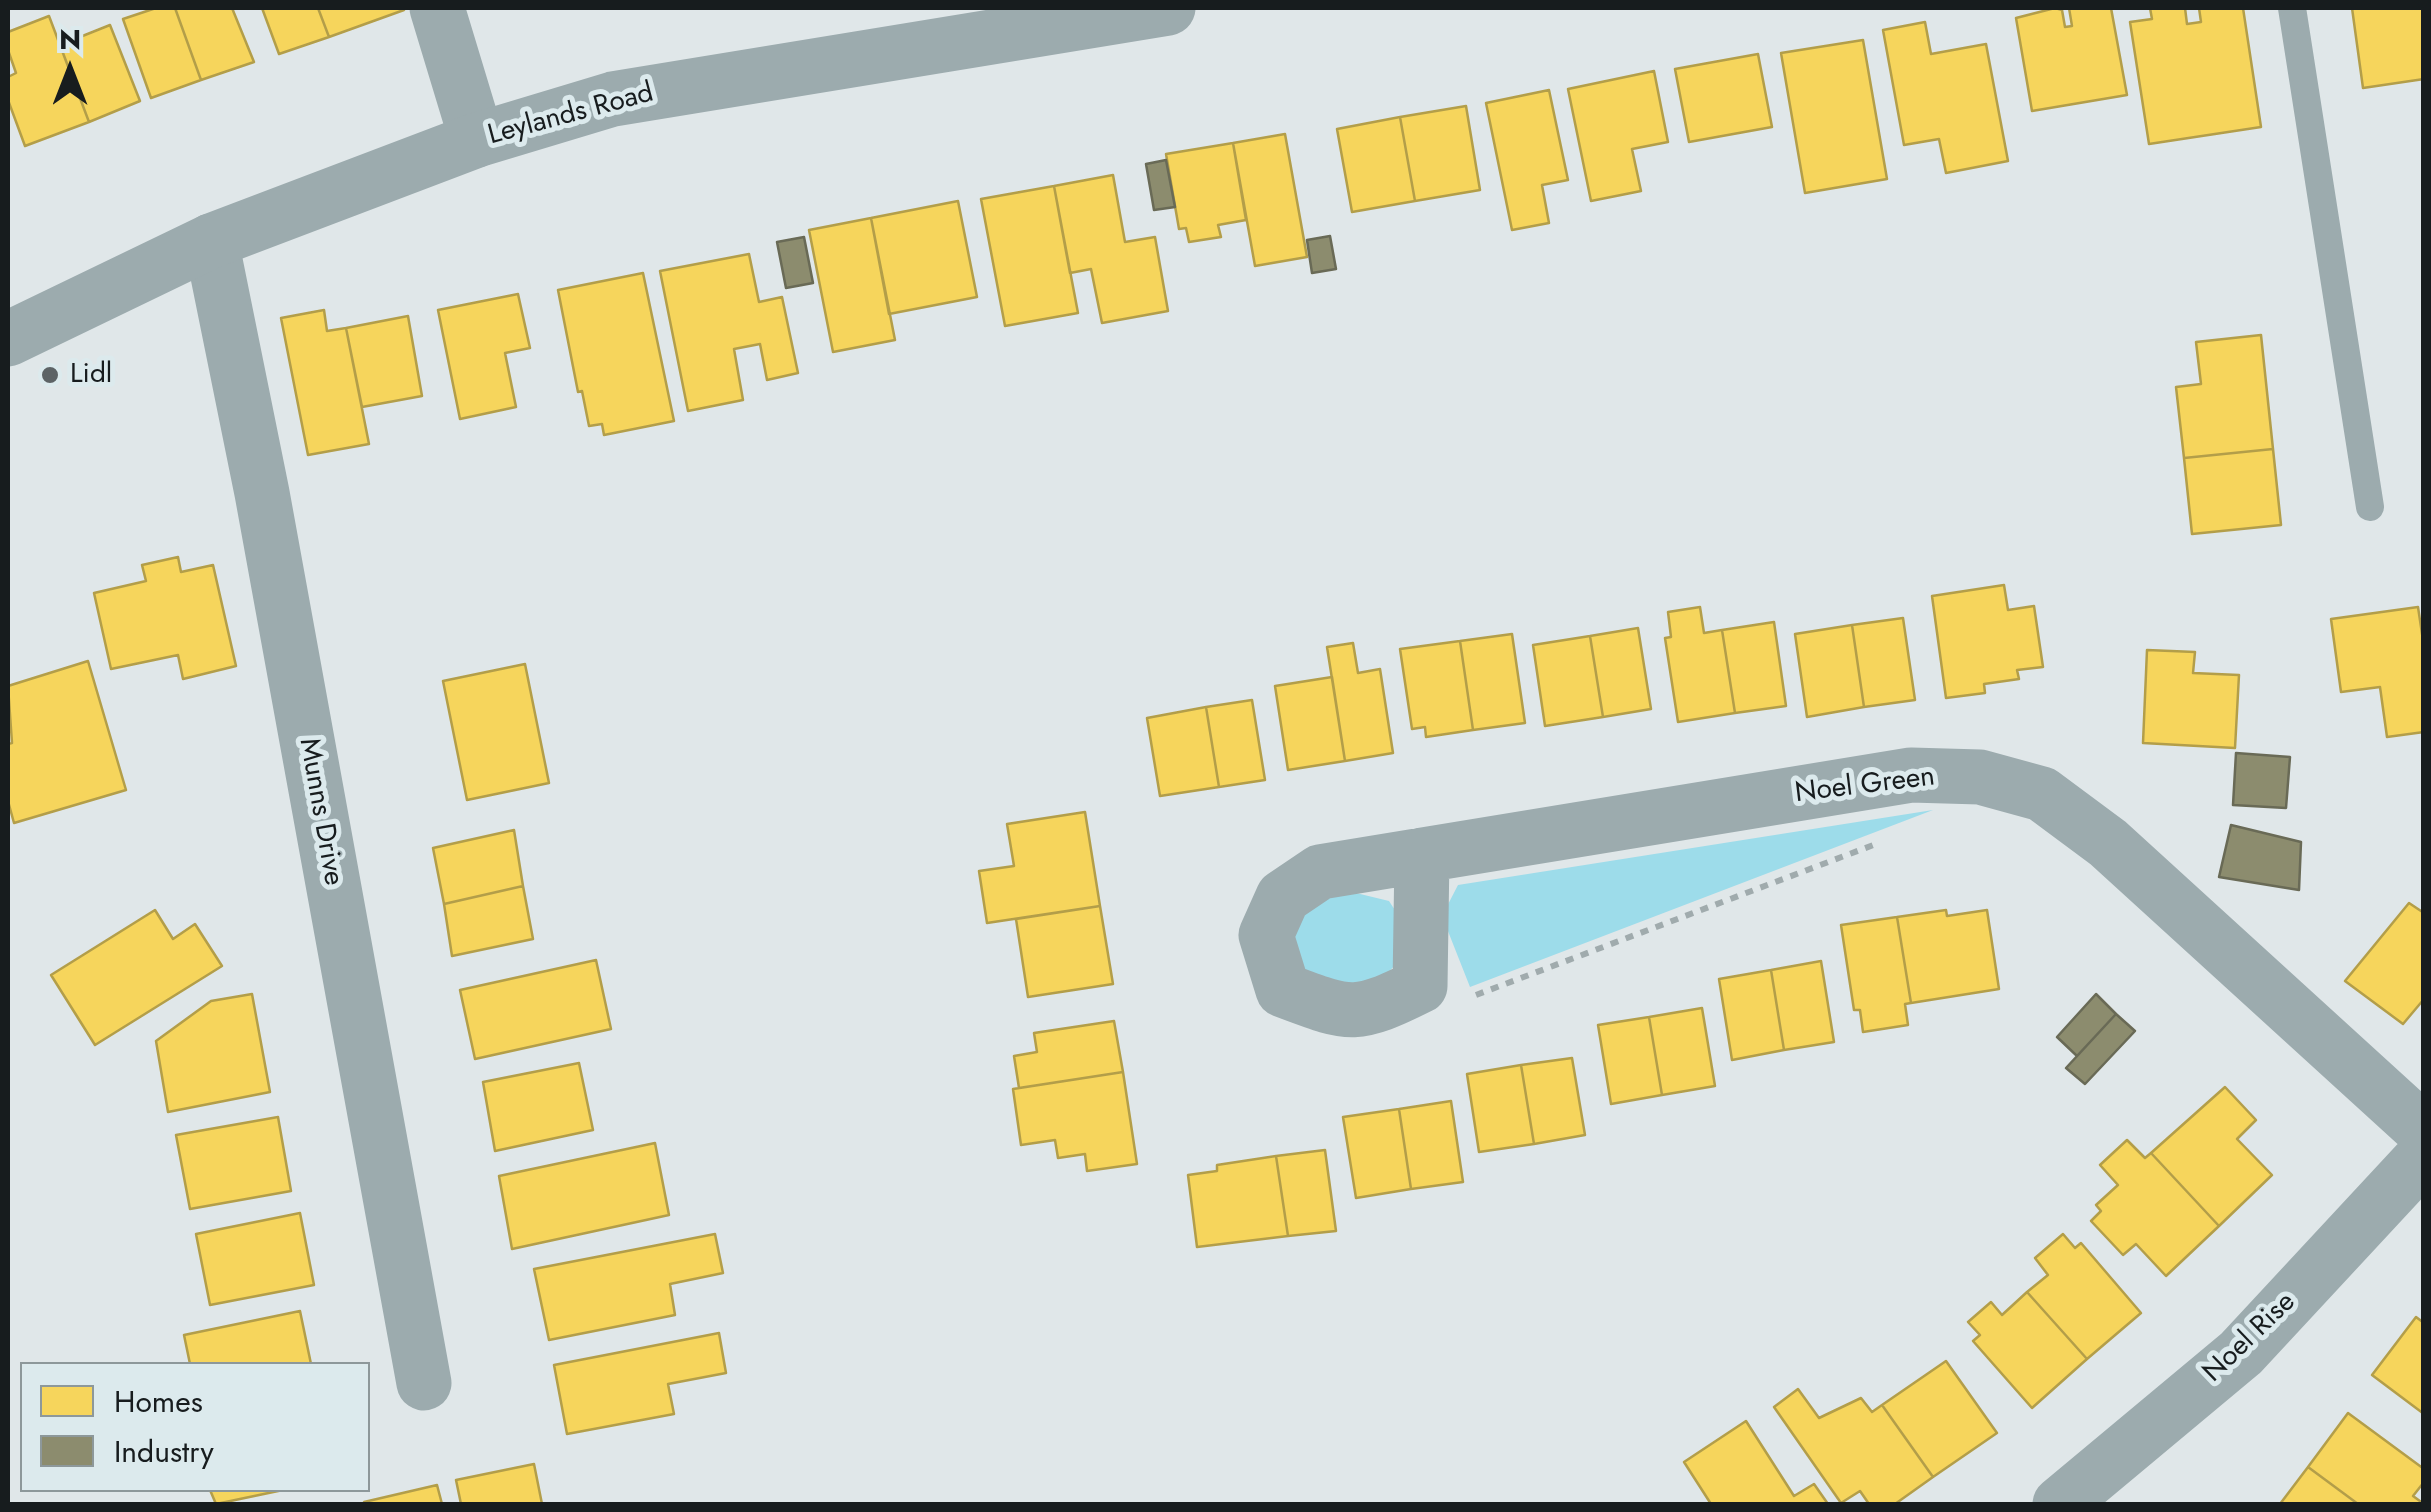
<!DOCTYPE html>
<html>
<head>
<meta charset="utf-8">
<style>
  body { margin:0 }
  #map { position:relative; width:2431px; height:1512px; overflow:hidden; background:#e0e7e9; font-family:Jost,sans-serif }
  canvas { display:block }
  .frame { position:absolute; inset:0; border:10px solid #171c1e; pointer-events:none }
  .legend { position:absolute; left:20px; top:1362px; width:350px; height:130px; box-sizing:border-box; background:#dceaed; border:2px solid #8d989a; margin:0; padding:12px 18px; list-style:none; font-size:30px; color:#171c1e }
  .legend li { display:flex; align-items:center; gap:20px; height:50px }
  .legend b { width:50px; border:2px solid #8d989a }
  .north { position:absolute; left:20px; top:20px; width:100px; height:100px; -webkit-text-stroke:8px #dceaed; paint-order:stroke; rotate:0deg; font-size:28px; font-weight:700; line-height:40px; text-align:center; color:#171c1e }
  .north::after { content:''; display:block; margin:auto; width:35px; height:45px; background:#171c1e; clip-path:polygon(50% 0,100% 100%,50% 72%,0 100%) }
</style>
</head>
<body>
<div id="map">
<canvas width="2431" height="1512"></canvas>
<div class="frame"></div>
<ul class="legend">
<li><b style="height:28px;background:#f6d55c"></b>Homes</li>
<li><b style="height:28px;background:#8c8c6e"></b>Industry</li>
</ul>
<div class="north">N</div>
</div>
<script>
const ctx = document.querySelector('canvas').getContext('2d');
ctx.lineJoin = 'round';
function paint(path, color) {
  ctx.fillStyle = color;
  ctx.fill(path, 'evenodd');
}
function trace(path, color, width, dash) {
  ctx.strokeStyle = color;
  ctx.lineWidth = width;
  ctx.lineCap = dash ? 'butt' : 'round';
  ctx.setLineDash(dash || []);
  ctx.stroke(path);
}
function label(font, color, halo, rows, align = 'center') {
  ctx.font = font + ' Jost,sans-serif';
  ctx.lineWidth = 10;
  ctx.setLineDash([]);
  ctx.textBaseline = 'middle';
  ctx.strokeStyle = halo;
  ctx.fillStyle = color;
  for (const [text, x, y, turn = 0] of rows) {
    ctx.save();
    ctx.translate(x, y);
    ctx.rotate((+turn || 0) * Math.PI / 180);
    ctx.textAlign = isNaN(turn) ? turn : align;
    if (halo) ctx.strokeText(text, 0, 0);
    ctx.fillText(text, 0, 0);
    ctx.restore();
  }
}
paint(new Path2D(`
  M1933,810L1470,987L1442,916L1458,885Z
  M1356,893L1389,901L1404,924L1396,964L1376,986L1299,977C1296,965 1289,949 1289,937C1289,904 1330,894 1356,893Z`), '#9ddcea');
const homes = new Path2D(`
  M156,8H175L201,80L151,98L123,19Z
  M175,8H232L254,62L201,80Z
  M262,8H318L329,37L279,54Z
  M318,8H403L404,10L329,37Z
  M2055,8L2062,10L2065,27L2072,26L2069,8H2111L2127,95L2032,111L2016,18Z
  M2150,8H2185L2187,24L2201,22L2199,8H2243L2261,127L2149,144L2130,22L2152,19Z
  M2352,8H2424V79L2363,88Z
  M49,16L89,122L25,146L8,100V77L16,73L8,50V32Z
  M1925,22L1931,54L1986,44L2008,161L1946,173L1939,139L1904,145L1883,30Z
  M110,25L140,101L89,122L60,45Z
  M1863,40L1887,179L1805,193L1781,53Z
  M1758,54L1772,127L1689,142L1675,69Z
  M1654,71L1668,142L1632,149L1641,191L1591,201L1568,89Z
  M1549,90L1568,180L1542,185L1549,223L1512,230L1486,103Z
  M1466,106L1480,190L1415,201L1400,117Z
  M1400,117L1415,201L1352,212L1337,129Z
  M1285,134L1307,257L1255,266L1233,143Z
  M1233,143L1246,220L1218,225L1221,237L1189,242L1186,228L1179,229L1166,154Z
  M1113,175L1125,242L1155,237L1168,311L1102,323L1091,269L1070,273L1054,186Z
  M1054,186L1078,313L1005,326L981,199Z
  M958,201L977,297L889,314L871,218Z
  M871,218L895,340L833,352L809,230Z
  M749,254L759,302L782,297L798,373L767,380L760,344L734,349L743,400L688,411L660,271Z
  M643,273L674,421L604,435L602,424L589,426L582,391L578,392L558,290Z
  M518,294L530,348L505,353L516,407L460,419L438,310Z
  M324,310L327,331L346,328L369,444L308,455L281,318Z
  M408,316L422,396L362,407L346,328Z
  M2261,335L2273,449L2184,458L2176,387L2201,384L2196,342Z
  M2273,449L2281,525L2192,534L2184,458Z
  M178,557L181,572L213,565L236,666L183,679L178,655L111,669L94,593L146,581L142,565Z
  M2004,585L2008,610L2034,606L2043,667L2017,670L2019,679L1984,684L1985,693L1946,698L1932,596Z
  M1700,607L1704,633L1722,630L1735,713L1678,722L1665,638L1671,637L1668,612Z
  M2418,607L2424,647V732L2387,737L2380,687L2341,692L2331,619Z
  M1903,618L1915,700L1864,707L1852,625Z
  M1774,622L1786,706L1735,713L1722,630Z
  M1852,625L1864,707L1807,717L1795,634Z
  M1638,628L1651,709L1603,717L1590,636Z
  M1512,634L1525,723L1473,730L1460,641Z
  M1590,636L1603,717L1545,726L1533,645Z
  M1460,641L1473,730L1426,737L1425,727L1412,729L1400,649Z
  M1353,643L1358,673L1380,669L1393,753L1345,761L1327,647Z
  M2147,650L2195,652L2193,673L2239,675L2235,748L2143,743Z
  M88,661L126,790L14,823L8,801V744L12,743L8,686Z
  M525,664L549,783L467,800L443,681Z
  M1332,677L1345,761L1288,770L1275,686Z
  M1252,700L1265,780L1219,787L1206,707Z
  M1206,707L1219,787L1160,796L1147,718Z
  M1085,812L1100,906L987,923L979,871L1014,866L1007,824Z
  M514,830L523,886L444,904L433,848Z
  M523,886L533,939L452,956L444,904Z
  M2409,903L2424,913V999L2403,1024L2345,981Z
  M1100,906L1113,984L1028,997L1016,919Z
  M155,910L173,939L195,924L222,966L95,1045L51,975Z
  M1946,910L1947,916L1987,910L1999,989L1911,1003L1897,917Z
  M1897,917L1911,1003L1905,1004L1908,1025L1863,1032L1860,1010H1854L1841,925Z
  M596,960L611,1029L475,1059L460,990Z
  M1821,961L1834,1042L1784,1050L1771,970Z
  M1771,970L1784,1050L1732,1060L1719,979Z
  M252,994L270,1092L168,1112L156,1041L211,1001Z
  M1702,1008L1715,1086L1662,1095L1649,1017Z
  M1649,1017L1662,1095L1611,1104L1598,1025Z
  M1114,1021L1123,1072L1019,1088L1014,1056L1037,1052L1034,1033Z
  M1572,1058L1585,1135L1534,1144L1521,1065Z
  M579,1063L593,1130L495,1151L483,1082Z
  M1521,1065L1534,1144L1479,1152L1467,1074Z
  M1123,1072L1137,1164L1087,1171L1085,1154L1058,1158L1055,1140L1021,1145L1013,1089Z
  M2225,1087L2256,1120L2237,1139L2272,1175L2219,1226L2151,1153Z
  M1451,1101L1463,1182L1411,1189L1399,1109Z
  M1399,1109L1411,1189L1356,1198L1343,1117Z
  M278,1117L291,1191L190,1209L176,1135Z
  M2127,1140L2145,1158L2151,1153L2219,1226L2166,1276L2136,1244L2123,1255L2091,1221L2101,1211L2096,1205L2118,1185L2100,1165Z
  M655,1143L669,1215L512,1249L499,1176Z
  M1325,1150L1336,1231L1288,1236L1276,1156Z
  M1276,1156L1288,1236L1197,1247L1188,1175L1217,1171V1165Z
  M300,1213L314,1285L210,1305L196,1234Z
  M715,1234L723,1273L670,1284L675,1315L549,1340L534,1269Z
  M2063,1234L2075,1248L2081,1243L2141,1313L2087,1359L2027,1292L2048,1275L2035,1258Z
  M2027,1292L2087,1359L2032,1408L1973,1341L1980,1335L1968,1322L1991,1302L2002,1315Z
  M300,1311L311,1364H190L184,1335Z
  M2416,1317L2424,1323V1414L2372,1375Z
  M719,1333L726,1373L668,1384L674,1414L567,1434L554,1365Z
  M1946,1361L1997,1433L1933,1477L1882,1405Z
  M1798,1389L1819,1418L1861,1398L1872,1412L1882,1405L1933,1477L1895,1504H1869L1860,1491L1841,1503L1774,1407Z
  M2348,1413L2424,1469V1482L2413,1496L2424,1504H2358L2308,1467Z
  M1746,1421L1794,1496L1814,1484L1828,1504H1711L1684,1462Z
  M534,1464L542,1504H461L456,1480Z
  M2308,1467L2358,1504H2280Z
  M437,1485L442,1504H365L364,1502Z
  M210,1490H283L216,1504Z`);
paint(homes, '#f6d55c');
trace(homes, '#b39e49', 2.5);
const industry = new Path2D(`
  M1166,160L1175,207L1154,210L1146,164Z
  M1330,236L1336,269L1312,273L1307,240Z
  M804,237L813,283L786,288L777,242Z
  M2236,753L2290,757L2286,808L2233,805Z
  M2231,825L2301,842L2299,890L2219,877Z
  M2096,994L2116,1014L2077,1056L2057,1037Z
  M2116,1014L2135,1031L2085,1084L2066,1068Z`);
paint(industry, '#8c8c6e');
trace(industry, '#696a56', 2.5);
trace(new Path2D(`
  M1476,995L1876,844`), '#a0abad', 6, [8, 8]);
trace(new Path2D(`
  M2292,8L2370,507`), '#9cabae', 28);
trace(new Path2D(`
  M437,8L477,140
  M211,241L262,493L424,1383
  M1422,855L1420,986C1354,1019 1350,1015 1283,990L1266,935L1283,897L1320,872L1911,775L1980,777L2042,794L2108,843L2424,1131
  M2060,1504L2241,1353L2424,1156`), '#9cabae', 55);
trace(new Path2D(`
  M8,339L211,241L477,140L613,99L1168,8`), '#9cabae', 55);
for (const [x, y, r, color] of [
  [50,375,10,"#5d6365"]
]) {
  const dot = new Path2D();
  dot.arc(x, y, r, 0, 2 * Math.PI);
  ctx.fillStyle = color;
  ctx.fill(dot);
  trace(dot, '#dceaed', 4);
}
label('28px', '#171c1e', '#dceaed', [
  ["Leylands Road",571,115,-15],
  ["Noel Green",1865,786,-7],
  ["Munns Drive",320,812,80],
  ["Noel Rise",2250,1338,-44]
]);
label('28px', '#171c1e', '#dceaed', [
  ["Lidl",70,375]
], 'left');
</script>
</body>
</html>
